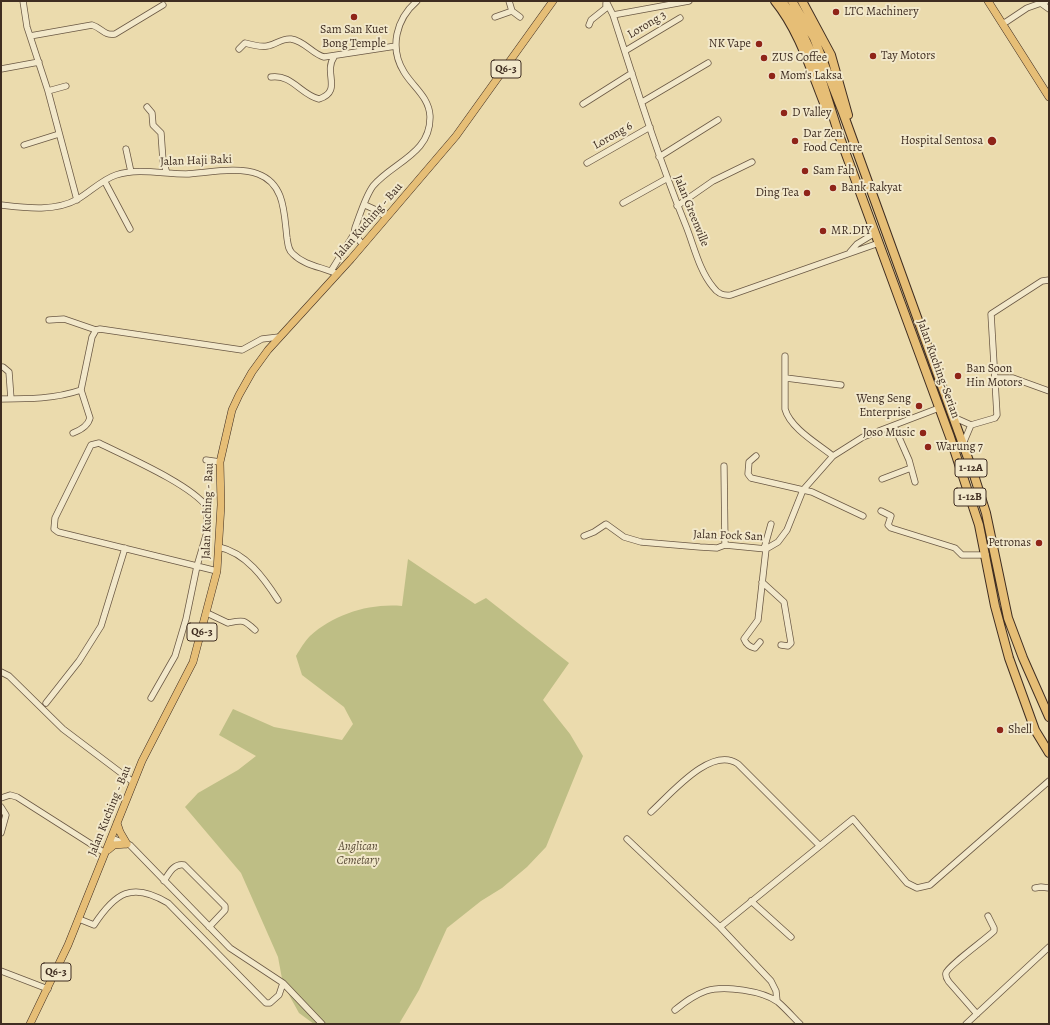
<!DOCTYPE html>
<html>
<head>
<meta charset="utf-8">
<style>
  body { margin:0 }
  #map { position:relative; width:1050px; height:1025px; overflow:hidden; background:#ebdbad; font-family:Alegreya,serif }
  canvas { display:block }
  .frame { position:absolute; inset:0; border:2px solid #3f2d21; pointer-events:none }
</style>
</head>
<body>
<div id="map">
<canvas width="1050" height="1025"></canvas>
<div class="frame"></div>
</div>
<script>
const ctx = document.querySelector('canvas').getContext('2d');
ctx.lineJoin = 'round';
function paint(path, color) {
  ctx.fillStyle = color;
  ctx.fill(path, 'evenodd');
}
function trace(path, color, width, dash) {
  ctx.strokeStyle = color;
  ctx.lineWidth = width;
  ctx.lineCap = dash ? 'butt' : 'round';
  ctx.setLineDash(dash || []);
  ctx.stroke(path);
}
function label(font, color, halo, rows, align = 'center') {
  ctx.font = font + ' Alegreya,serif';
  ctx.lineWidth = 4;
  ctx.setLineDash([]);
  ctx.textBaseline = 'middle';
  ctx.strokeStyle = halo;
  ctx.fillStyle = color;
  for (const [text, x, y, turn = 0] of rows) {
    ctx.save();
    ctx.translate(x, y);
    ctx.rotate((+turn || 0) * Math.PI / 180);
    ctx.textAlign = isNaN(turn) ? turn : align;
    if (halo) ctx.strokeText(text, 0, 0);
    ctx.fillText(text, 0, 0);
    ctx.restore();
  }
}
paint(new Path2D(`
  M408,559L475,604L486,598L569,663L543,700L570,734L583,756L546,847L527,867L502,888L481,901L447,928L419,990L399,1024H314L299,1013L283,984L278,957L241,873L185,807L198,793L238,770L256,756L219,735L233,709L274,727L342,740L353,724L344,707L302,675L296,656C300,649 305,641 310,636C334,614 370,603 402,606Z`), '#bebe85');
const minor = new Path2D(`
  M23,1L27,27L48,91L77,200
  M509,1L512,11L520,17
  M606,1L613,15C636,86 658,157 686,226C694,246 699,270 713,287C718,294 723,296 731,295L879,243
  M1042,4L1049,9
  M613,15L689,1
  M495,17L512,11
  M1002,23L1006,22L1027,8L1047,1
  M589,25L591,20L606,8V3
  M30,36L92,25C102,28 104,36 115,34L163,5
  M239,49L245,43C252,45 260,47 267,46C276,45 281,38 291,39C305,41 312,54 324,57L396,46
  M625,51L680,18
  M1,69L39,62
  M271,77C292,74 301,95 319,99C343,91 323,73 334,57
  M48,91L66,86
  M642,102L708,63
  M583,104L632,73
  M147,107L152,113L153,125L161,133L163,161L167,173
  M24,145L59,134
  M126,149L131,172
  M659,157L718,120
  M587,163L650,127
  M105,182L130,229
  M623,203L666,179
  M1,205C26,208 55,212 78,199C90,192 103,179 116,175C138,168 163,174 186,174C206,173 239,166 258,174C285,184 284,213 287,238C288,244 288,250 293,254C305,266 323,267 337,274
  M365,205L376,210L386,217
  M677,206L713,181L752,162
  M363,245L354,234L355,228C360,215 365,197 373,186C393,162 431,154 430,116C429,97 413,87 404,72C389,48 396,19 417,1
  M850,252L857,244L875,233
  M331,271L354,234
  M49,320L64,319L96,330
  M785,356V409C790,428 818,444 833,456
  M1,367H3L9,372L11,399
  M786,378L841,385
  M996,378H1013L1049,391
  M1,399C28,399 55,399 81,390
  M953,417L971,425L995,418L997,415L991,314L1042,281L1049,280
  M894,426L909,460L915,482
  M73,433C81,430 88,426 90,418L81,390L92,337L96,330L100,329L242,350L262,339L279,337
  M963,444L971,425
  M756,456L749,462L748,474L751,478L812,492L863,516
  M206,460L220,462
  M724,466L725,545
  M882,479L911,468
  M881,511L891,516L888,525L891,528L955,548L962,555H986
  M584,536L594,532L606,524L624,537L641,542L700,547L717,548L725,545L766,549L778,542L787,530L803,490L833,456L863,437L939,408
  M219,547C246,553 264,578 278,600
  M764,549L771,524
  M762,582L784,602L791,643L788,646L781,645
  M207,613L228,623C243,620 243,619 255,630
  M760,642L755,648C749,647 746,644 744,639L758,620L766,549
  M1,672L9,676L63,729L133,782
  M151,698L175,656L186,619L197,566L207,532V507C190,484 127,457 99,443L91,445L55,518L54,529L58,532C111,545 164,558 217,571
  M46,703L79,661L101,626L125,548
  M1,798L10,795L17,797L105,853
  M1,807L6,815L1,833
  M651,812C670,795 711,745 738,764L819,845
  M111,838L130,845L230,948L283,983L322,1024
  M627,839L720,927L771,981L776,991L777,1001
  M164,881C169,873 174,863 184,865L225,906V910L209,927
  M1035,888L1041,887L1049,888
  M751,901L791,937
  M79,919L94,925C115,893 132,881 168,903L266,1003H270L279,995L283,983
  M720,927L853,819L907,883L917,888L930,885L1049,781
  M1,971L48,989
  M675,1010C685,1002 694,995 706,991C724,985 763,991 778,1002C786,1009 793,1017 800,1024
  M977,1014L949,982C947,979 945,977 946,973C948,966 986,939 994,931V928L988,916
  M966,1024L1049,947`);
const major = new Path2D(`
  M988,1L1049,97
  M117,823L120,832L127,844
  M108,850L114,845L127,844
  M30,1024L68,945L142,761L193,662L217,571L221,505L220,462L232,410L239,395L252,372L268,350L351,259L456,136L553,1`);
const highway = new Path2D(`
  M775,1C801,33 812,75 828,113
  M782,1L798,24L817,65L839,135L950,437L979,525L995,606L1009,658L1035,730L1049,753
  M792,1L814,38L842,110L973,472L986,513L1008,618L1023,658L1049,717
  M802,1L831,55L848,115`);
trace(minor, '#6a5844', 7);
trace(major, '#3f2d21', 8);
trace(highway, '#3f2d21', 10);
trace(minor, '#f2e8ca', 5.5);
trace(major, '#e6be76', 7);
trace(highway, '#e6be76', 8);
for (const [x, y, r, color] of [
  [836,12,4,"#8f2418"],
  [354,17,4,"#8f2418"],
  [759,44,4,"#8f2418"],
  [873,56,4,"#8f2418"],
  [764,58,4,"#8f2418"],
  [772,76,4,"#8f2418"],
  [784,113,4,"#8f2418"],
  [795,141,4,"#8f2418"],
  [992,141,5,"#8f2418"],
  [805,171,4,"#8f2418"],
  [833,188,4,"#8f2418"],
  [807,193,4,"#8f2418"],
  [823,231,4,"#8f2418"],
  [958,376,4,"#8f2418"],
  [919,406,4,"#8f2418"],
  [923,433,4,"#8f2418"],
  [928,447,4,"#8f2418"],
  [1039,543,4,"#8f2418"],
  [1000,730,4,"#8f2418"]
]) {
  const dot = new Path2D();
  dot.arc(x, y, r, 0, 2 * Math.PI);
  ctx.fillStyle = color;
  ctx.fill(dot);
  trace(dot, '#f2e8ca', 1.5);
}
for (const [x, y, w] of [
  [506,69,30],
  [971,468,32],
  [970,497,32],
  [202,632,30],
  [56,972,30]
]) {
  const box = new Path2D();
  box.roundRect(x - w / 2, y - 9, w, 18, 3);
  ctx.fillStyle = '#f2e8ca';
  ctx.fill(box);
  trace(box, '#3f2d21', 1);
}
label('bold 11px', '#3f2d21', null, [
  ["Q6-3",506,69],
  ["1-12A",971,468],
  ["1-12B",970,497],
  ["Q6-3",202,632],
  ["Q6-3",56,972]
]);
label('12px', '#3f2d21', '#f2e8ca', [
  ["LTC Machinery",844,12],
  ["Sam San Kuet",354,30,"center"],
  ["Bong Temple",354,44,"center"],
  ["NK Vape",751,44,"right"],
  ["Tay Motors",881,56],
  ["ZUS Coffee",772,58],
  ["Mom's Laksa",780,76],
  ["D Valley",792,113],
  ["Dar Zen",803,134],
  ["Food Centre",803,148],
  ["Hospital Sentosa",983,141,"right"],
  ["Sam Fah",813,171],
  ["Bank Rakyat",841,188],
  ["Ding Tea",799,193,"right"],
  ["MR.DIY",831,231],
  ["Ban Soon",966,369],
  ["Hin Motors",966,383],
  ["Weng Seng",911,399,"right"],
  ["Enterprise",911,413,"right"],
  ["Joso Music",915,433,"right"],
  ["Warung 7",936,447],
  ["Petronas",1031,543,"right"],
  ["Shell",1008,730]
], 'left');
label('12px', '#3f2d21', '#f2e8ca', [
  ["Lorong 3",647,25,-31],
  ["Lorong 6",613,136,-30],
  ["Jalan Haji Baki",196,161,-2],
  ["Jalan Greenville",691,211,68],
  ["Jalan Kuching - Bau",369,221,-49],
  ["Jalan Kuching-Serian",938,369,70],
  ["Jalan Kuching - Bau",208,511,-88],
  ["Jalan Fock San",728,536,2],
  ["Jalan Kuching - Bau",110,811,-68]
]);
label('italic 12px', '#584a35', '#f2e8ca', [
  ["Anglican",358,847],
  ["Cemetary",358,861]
]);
</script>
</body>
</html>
